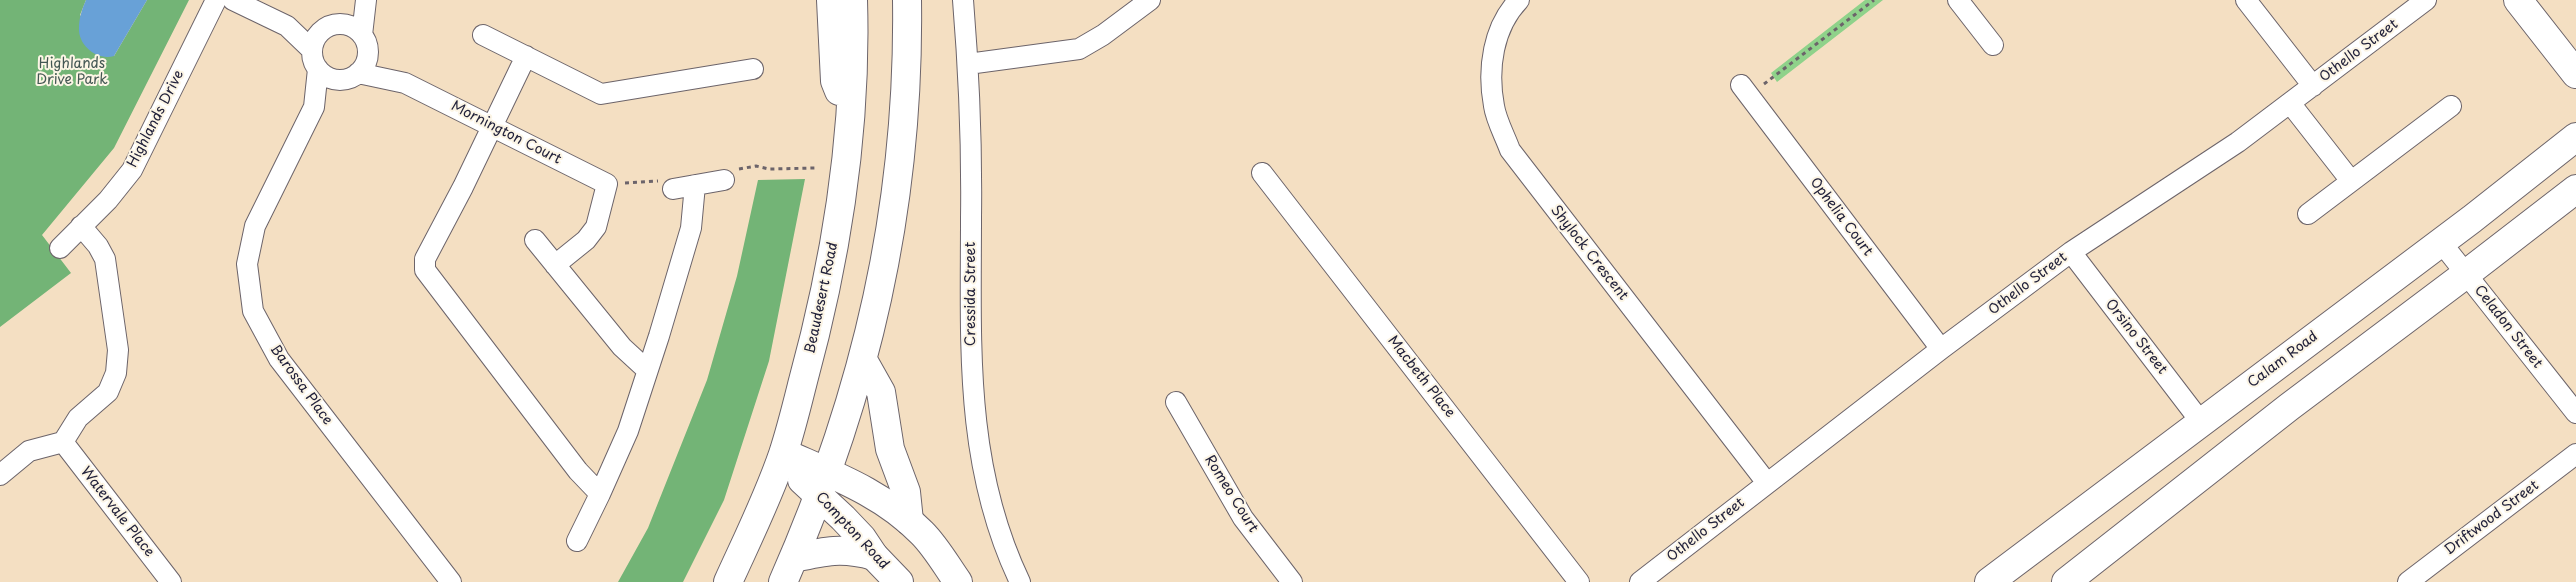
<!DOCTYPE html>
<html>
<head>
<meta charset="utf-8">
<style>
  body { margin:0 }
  canvas { display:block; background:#f4dfc2 }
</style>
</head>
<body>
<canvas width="2576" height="582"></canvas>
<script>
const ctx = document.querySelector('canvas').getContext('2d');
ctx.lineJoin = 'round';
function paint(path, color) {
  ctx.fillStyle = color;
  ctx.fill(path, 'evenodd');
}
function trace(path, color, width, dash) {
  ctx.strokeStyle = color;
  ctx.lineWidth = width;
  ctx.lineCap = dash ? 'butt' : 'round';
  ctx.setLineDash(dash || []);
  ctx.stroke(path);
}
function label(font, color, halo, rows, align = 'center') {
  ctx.font = font + ' "Playpen Sans",sans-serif';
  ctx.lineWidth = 4;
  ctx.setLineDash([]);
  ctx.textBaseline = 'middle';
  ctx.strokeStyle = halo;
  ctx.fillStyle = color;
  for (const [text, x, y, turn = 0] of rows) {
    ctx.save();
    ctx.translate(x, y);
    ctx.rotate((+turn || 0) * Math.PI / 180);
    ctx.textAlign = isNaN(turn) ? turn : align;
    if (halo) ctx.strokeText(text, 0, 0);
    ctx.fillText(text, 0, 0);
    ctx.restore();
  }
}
paint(new Path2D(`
  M1865,0H1883L1777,82L1771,73Z`), '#8fd28a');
paint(new Path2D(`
  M0,0H86L80,15L114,56L147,0H189L114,148L42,235L71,273L0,327Z
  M805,179L769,361L724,500L683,582H618L648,528L707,380L737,276L758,180Z`), '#73b476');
paint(new Path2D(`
  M86,0H147L114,56C98,61 78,46 79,28C79,18 82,9 86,0Z`), '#68a1d7');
const street = new Path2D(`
  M233,0L287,26L312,50
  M963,0C969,73 972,146 971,219C971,345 964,465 1020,582
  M1519,0C1493,27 1487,69 1494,106C1496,120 1505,136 1510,150L1767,483
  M1958,0L1993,45
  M2246,0L2313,86
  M312 52a28 28 0 1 1 56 0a28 28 0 1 1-56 0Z
  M362,35L366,0
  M483,35L601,94L753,69
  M526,56L463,187L425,259V270L578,471L600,494L628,431L659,336L691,228L695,185
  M968,64L1079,49L1103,35L1150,0
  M318,69L314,107L255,226L247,264L253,311L279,359L451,582
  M358,73L405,83L607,184L596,227L586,240L555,265
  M1741,85L1941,349
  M2290,103L2351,181
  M1262,173L1579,582
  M673,189L724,180
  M2308,214L2451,106
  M535,240L622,347L647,370
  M2440,241L2576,413
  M60,248L108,200L132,170L216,0
  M2071,252L2201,422
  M1176,402L1243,518L1292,582
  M63,442L171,582
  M0,475L29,451L63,442L78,418L108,392L116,373L118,350L105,259L98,246L81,226
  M577,541L600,494
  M1640,582L1941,349L2071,252L2238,142L2426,0
  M2408,582L2576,454`);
const secondary = new Path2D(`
  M2518,0L2576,74`);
const primary = new Path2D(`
  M784,453C833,475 883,493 922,533C936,547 946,565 958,582
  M802,480L843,518L862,538L874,556L899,582
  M1989,582L2472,219L2576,137
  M2066,582L2289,407L2466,274L2576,189`);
const highway = new Path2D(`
  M831,0L835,81L839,91
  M863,360L881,392L890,449L906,492L909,521
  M794,558C825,551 842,547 874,556
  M728,582C747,540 768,498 783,454C791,430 797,405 803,381C837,257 857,129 853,0
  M783,582C866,394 910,206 907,0`);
trace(street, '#6c646a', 22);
trace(secondary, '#6c646a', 30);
trace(primary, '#6c646a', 30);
trace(highway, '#6c646a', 30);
trace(new Path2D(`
  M1764,84L1874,0
  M739,169L756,166L769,169L816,168
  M625,183L658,181`), '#6c646a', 3, [4, 4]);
trace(street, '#fff', 20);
trace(secondary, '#fff', 28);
trace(primary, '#fff', 28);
trace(highway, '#fff', 28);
label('14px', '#22223b', '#fcf5e5', [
  ["Othello Street",2359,51,-37],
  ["Highlands Drive",156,119,-63],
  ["Mornington Court",506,133,27],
  ["Ophelia Court",1841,217,53],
  ["Shylock Crescent",1589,253,52],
  ["Othello Street",2028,284,-37],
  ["Cressida Street",971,294,-90],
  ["Beaudesert Road",822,298,-78],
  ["Celadon Street",2508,327,52],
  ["Orsino Street",2136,337,52],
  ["Calam Road",2283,360,-37],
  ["Macbeth Place",1421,377,52],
  ["Barossa Place",301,385,54],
  ["Romeo Court",1231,494,58],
  ["Watervale Place",117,512,52],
  ["Driftwood Street",2492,518,-37],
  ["Othello Street",1706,530,-38],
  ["Compton Road",852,531,47]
]);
label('14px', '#435753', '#fcf5e5', [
  ["Highlands",72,64],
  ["Drive Park",72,80]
]);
</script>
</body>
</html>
